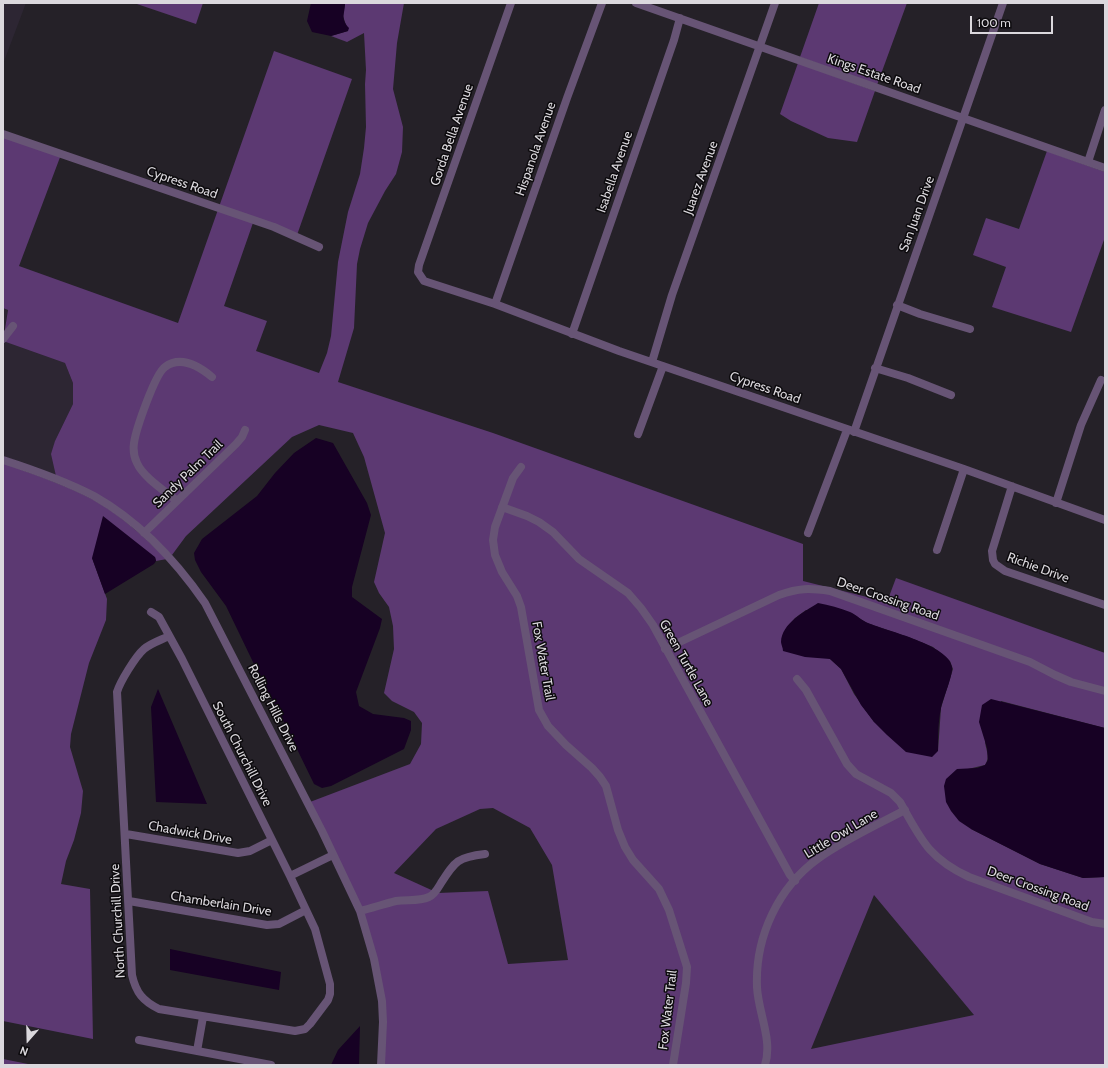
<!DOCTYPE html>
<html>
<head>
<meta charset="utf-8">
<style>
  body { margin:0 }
  #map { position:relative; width:1108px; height:1068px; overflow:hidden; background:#252128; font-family:Cabin,sans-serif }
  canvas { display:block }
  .frame { position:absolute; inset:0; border:4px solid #dbd8dd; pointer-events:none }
  .north { position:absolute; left:8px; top:1020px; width:40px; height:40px; -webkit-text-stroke:3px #0d0b0e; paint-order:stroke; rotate:200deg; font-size:11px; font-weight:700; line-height:16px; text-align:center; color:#dbd8dd }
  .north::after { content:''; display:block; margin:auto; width:14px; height:18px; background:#dbd8dd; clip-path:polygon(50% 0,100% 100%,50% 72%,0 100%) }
  .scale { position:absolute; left:970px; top:16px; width:83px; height:18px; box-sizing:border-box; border:2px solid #dbd8dd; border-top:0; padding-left:5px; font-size:12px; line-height:14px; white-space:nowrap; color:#dbd8dd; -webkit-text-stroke:3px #0d0b0e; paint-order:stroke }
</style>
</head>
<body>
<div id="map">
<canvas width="1108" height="1068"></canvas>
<div class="frame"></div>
<div class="north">N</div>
<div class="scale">100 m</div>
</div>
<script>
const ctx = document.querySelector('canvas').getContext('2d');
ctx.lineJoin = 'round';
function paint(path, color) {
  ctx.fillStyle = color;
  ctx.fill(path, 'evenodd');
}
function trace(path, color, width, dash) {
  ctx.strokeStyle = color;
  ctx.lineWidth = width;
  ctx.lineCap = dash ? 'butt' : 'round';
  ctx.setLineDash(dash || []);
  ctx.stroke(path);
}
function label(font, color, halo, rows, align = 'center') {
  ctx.font = font + ' Cabin,sans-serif';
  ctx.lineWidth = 3;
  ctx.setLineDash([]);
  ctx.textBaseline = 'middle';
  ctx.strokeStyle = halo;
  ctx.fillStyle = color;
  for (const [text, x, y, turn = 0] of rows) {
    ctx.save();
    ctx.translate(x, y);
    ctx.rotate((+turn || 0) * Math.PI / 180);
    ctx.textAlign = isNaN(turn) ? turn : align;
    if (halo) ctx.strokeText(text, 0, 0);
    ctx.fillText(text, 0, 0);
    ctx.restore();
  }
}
paint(new Path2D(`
  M3,3H26L3,64Z
  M3,308L8,310L3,335Z
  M3,341L65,363L73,383V404L55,441L56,476L3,456Z`), '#2d2633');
paint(new Path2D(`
  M134,3H203L196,24Z
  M345,3H404L397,43L393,89L403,127L402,152L396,174L385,191L368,223L360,249L357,264L354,328L338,382L493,433L803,544V581L887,602L896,578L1105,653V728L1001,701C998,708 985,734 985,740C985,749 991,756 985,765L968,769H957L971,829L1040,864L1083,878L1105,877V1065H384L377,958L310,802L410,764L421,744L422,723L414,712L392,701L384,693L394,649L393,626L389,607L379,593L374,582L385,533L364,457L353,433L319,425L292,437L186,536L172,555L139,525L56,476L51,454L55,441L73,404V383L65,363L3,341L8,310L3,308V132L62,152L19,266L178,323L274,51L352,79L297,235L254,220L224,306L267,321L256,351L319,373L327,353L331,336L338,262L348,212L360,174L364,148L366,127L365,84L366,70L364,33L347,42L331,36L348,31L343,16ZM806,610L851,613L867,623L911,638L933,647L950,661L953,669L941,708L938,751L874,722L854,694L841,669L830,659L785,630L795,618ZM493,808L530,828L552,865L568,960L508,964L488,891L438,893L394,873L436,829L480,809ZM874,895L974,1015L811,1049Z
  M819,3H907L877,85L800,57Z
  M798,63L875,91L857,142L828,138L791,121L780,114Z
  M1047,151L1105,172V237L1071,332L992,307L1006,267L973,255L986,218L1019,229Z
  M3,463C33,474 63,484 92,499C120,514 144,537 167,559L156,561L155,557L92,558L107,599L106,620L89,663L71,734L70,747L83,791L81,813L74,840L66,861L61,884L90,889L93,1039L3,1021Z
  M3,1059L33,1065H3Z`), '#5c3972');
paint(new Path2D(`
  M311,3H345C345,14 340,18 349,28L348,31L331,36L312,32L307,21Z
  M316,438L333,443L367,503L371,515L352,587V597L382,619L380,628L356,692L359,706L373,714L404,718L411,721V730L404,749L331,786L322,788L314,784L279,712L266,689L226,606L201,572L195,560L194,553L202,539L257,496L275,473L294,453Z
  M103,516L155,557L156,561L154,564L105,594L92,558Z
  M818,603C829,605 840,608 850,612C857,615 862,621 868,623C887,631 949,645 952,667C953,676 943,698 941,708C938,722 938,737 938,751L932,757L906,752L887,735L874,722L861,705L841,669L830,659L805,657L783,651C783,648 781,644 781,642C782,623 804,612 818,603Z
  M158,689L207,804L156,802L151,707Z
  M991,699L1105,728V877L1083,878L1040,864L971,829L959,821L951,811L946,802L944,786L946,779L957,769L977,768L985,765L988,760L987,748L979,722L982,705Z
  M170,949L281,972L279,990L170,970Z
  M360,1026L359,1065H331L338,1050Z`), '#170124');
trace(new Path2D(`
  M511,3L419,265L418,272L424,281L495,304L619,351L964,469L1105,520
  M636,3L1105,168
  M3,134L274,227L319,247
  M1088,162L1105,110
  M495,304L567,98L602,3
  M897,305L920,314L970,329
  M572,334L674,40L680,18
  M3,339L13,326
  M652,362L672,295L775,3
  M875,368L908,378L951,395
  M854,432L1003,3
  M638,434L663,366
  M3,460C34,470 65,481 94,496C140,522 176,561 205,603L322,831L360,911L374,959L382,1001L383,1022L381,1065
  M521,467L513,478L495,527L493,540L495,555L502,572L517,596L521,607L539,710L548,726L566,745L592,768L600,777L606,786L618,830L625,847L633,860L659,889L669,910L687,967L686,983L673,1065
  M1012,486L992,551L993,560L995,564L1005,571L1105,605
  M177,501C165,491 143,477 137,463C134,457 133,450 134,443C136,429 155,374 165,367C181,355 200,367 212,377
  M1056,503L1081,425L1101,380
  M502,507L527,516L539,522L553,532L579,559L628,593L641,608L653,625L790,875L795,881
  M144,533L236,444L242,437L245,430
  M808,533L847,430
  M937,550L964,469
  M151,612L159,617L182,659L290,876L315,929L330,984V994L328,1000L310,1024L305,1029L295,1031L159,1009C143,1001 136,993 132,975L117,692C120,682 135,657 144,649C151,643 161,640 169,636
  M665,649L779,595C799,588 809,588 830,591L1030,662L1055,675L1071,682L1105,691
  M797,679L806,690L847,764L856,774L891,793L900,802C921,839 928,858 969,877L1092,922L1105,924
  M126,834L238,853L250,851L272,840
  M290,876L333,855
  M129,901L267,925L279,924L306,910
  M360,911C372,908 384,904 396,901C407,899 418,902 429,897C435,894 438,888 441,883C455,861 458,857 485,854
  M139,1040L271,1065
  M197,1051L203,1017
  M765,1065C773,1040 758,1012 757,987C755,937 778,887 819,858C846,839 877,825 905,810`), '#675475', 8);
label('13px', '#dbd8dd', '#0d0b0e', [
  ["Kings Estate Road",874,74,19],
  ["Gorda Bella Avenue",452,135,-71],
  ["Hispanola Avenue",536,149,-71],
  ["Isabella Avenue",615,172,-71],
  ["Juarez Avenue",701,178,-70],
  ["Cypress Road",182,183,19],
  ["San Juan Drive",917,214,-70],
  ["Cypress Road",765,388,19],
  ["Sandy Palm Trail",188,474,-44],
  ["Richie Drive",1038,568,20],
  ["Deer Crossing Road",888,599,19],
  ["Fox Water Trail",543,661,80],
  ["Green Turtle Lane",686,663,61],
  ["Rolling Hills Drive",273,708,63],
  ["South Churchill Drive",242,754,63],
  ["Chadwick Drive",190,833,10],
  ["Little Owl Lane",841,834,-31],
  ["Deer Crossing Road",1038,889,20],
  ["Chamberlain Drive",221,904,9],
  ["North Churchill Drive",118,921,-93],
  ["Fox Water Trail",668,1010,-83]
]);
</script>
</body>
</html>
